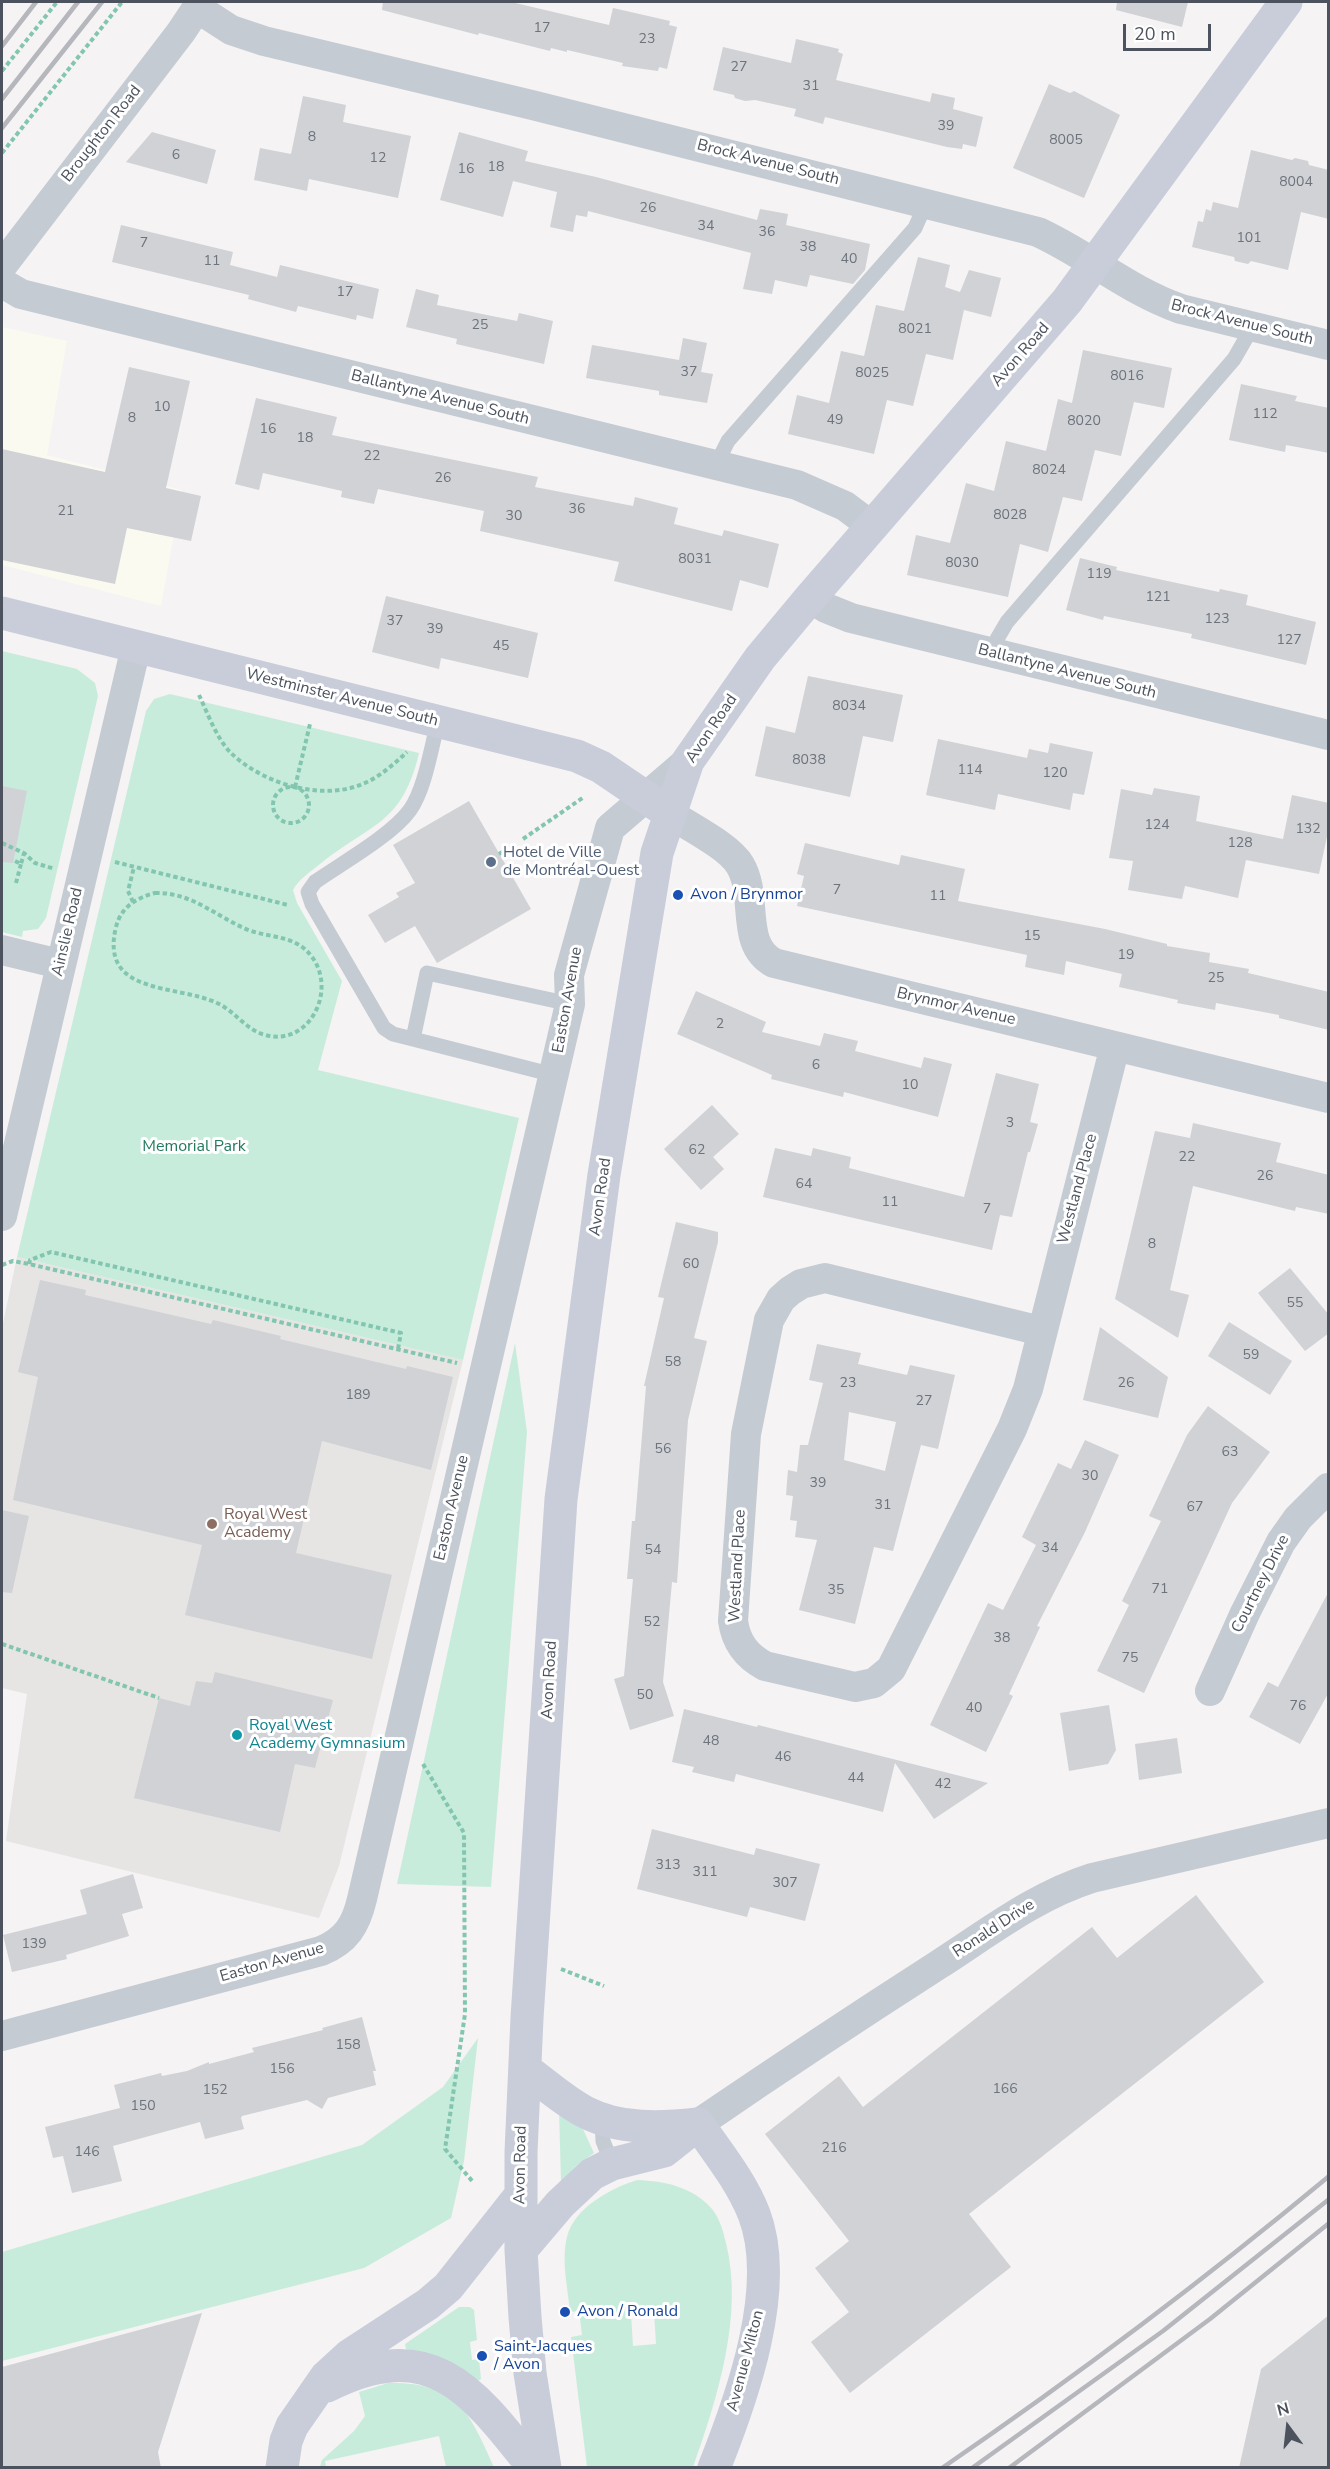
<!DOCTYPE html>
<html>
<head>
<meta charset="utf-8">
<style>
  body { margin:0 }
  #map { position:relative; width:1330px; height:2469px; overflow:hidden; background:#f5f3f3; font-family:"Nunito Sans",sans-serif }
  canvas { display:block }
  .frame { position:absolute; inset:0; border:3px solid #4c535e; pointer-events:none }
  .north { position:absolute; left:1258px; top:2397px; width:60px; height:60px; -webkit-text-stroke:4px #fff; paint-order:stroke; rotate:345deg; font-size:16px; font-weight:700; line-height:24px; text-align:center; color:#4c535e }
  .north::after { content:''; display:block; margin:auto; width:21px; height:27px; background:#4c535e; clip-path:polygon(50% 0,100% 100%,50% 72%,0 100%) }
  .scale { position:absolute; left:1123px; top:24px; width:88px; height:27px; box-sizing:border-box; border:3px solid #4c535e; border-top:0; padding-left:8px; font-size:18px; line-height:21px; white-space:nowrap; color:#4c535e; -webkit-text-stroke:4px #fff; paint-order:stroke }
</style>
</head>
<body>
<div id="map">
<canvas width="1330" height="2469"></canvas>
<div class="frame"></div>
<div class="north">N</div>
<div class="scale">20 m</div>
</div>
<script>
const ctx = document.querySelector('canvas').getContext('2d');
ctx.lineJoin = 'round';
function paint(path, color) {
  ctx.fillStyle = color;
  ctx.fill(path, 'evenodd');
}
function trace(path, color, width, dash) {
  ctx.strokeStyle = color;
  ctx.lineWidth = width;
  ctx.lineCap = dash ? 'butt' : 'round';
  ctx.setLineDash(dash || []);
  ctx.stroke(path);
}
function label(font, color, halo, rows, align = 'center') {
  ctx.font = font + ' "Nunito Sans",sans-serif';
  ctx.lineWidth = 6;
  ctx.setLineDash([]);
  ctx.textBaseline = 'middle';
  ctx.strokeStyle = halo;
  ctx.fillStyle = color;
  for (const [text, x, y, turn = 0] of rows) {
    ctx.save();
    ctx.translate(x, y);
    ctx.rotate((+turn || 0) * Math.PI / 180);
    ctx.textAlign = isNaN(turn) ? turn : align;
    if (halo) ctx.strokeText(text, 0, 0);
    ctx.fillText(text, 0, 0);
    ctx.restore();
  }
}
paint(new Path2D(`
  M2,327L67,341L47,455L182,490L161,606L2,565Z`), '#fbfaf0');
paint(new Path2D(`
  M17,1257L463,1360L339,1866L319,1918L6,1841L27,1694L2,1688V1328Z`), '#e6e5e4');
paint(new Path2D(`
  M2,651L77,669L95,683L98,696L46,918L38,929L23,931L22,937L2,932Z
  M170,694L419,753C402,825 371,823 320,864C310,872 299,879 293,890L297,903L342,981L318,1070L519,1118L463,1360L17,1257L146,711L154,699Z
  M515,1343L527,1432L491,1887L397,1884Z
  M478,2038L464,2161L451,2218L364,2268L2,2361V2252L362,2145L443,2087Z
  M559,2110L583,2129L594,2153L576,2166L561,2182Z
  M637,2180C665,2181 693,2187 712,2209C720,2219 723,2231 726,2243C744,2315 717,2399 693,2467H587L571,2337L582,2335L579,2311L570,2312C568,2288 561,2261 567,2237C574,2208 611,2188 637,2180ZM654,2313L656,2344L633,2346L631,2314Z
  M459,2307H470L474,2310L477,2340L470,2342L472,2360L479,2359L481,2379L478,2381C456,2363 434,2354 406,2349L405,2344Z
  M388,2383C457,2382 469,2411 494,2467H446L439,2436L325,2461L326,2467H320L322,2460L354,2431L365,2416L359,2392Z`), '#c8ecdc');
paint(new Path2D(`
  M383,2H511L609,25L613,8L670,21L669,25L677,27L667,69L659,67L658,71L622,66L623,63L567,50V52L551,48L550,51L479,33L478,35L382,10Z
  M1117,2H1188L1182,27L1116,10Z
  M796,39L839,49L838,52L843,54L836,80L930,102L932,93L955,98L953,109L983,117L976,147L963,144L962,149L947,147L825,117L823,124L794,116L796,109L755,100L745,101L735,98L734,95L713,90L723,47L791,63Z
  M1049,84L1070,93L1074,91L1120,115L1084,198L1013,168Z
  M303,96L346,105L343,122L411,136L398,198L309,179L307,191L254,180L260,148L291,154Z
  M152,132L216,150L207,184L126,162Z
  M459,132L528,151L525,161L596,177L757,220L760,209L788,214L786,225L870,244L865,270L853,284L810,275L807,287L775,280L772,294L743,289L751,253L588,211L587,217L576,215L573,232L550,227L557,192L513,181L503,217L440,200Z
  M1251,150L1292,160L1295,158L1308,161L1309,165L1329,170V219L1301,212L1288,270L1251,261L1248,264L1235,261L1234,257L1192,247L1198,221L1203,222L1206,209L1211,211L1213,202L1238,208Z
  M121,225L233,252L230,265L277,277L280,265L379,289L373,319L357,315L356,320L298,306L296,312L248,299L249,295L112,262Z
  M918,257L950,265L945,287L960,292L969,270L1001,278L991,317L964,310L953,360L926,354L913,406L887,400L874,454L788,434L797,395L829,403L841,351L864,356L876,305L904,311Z
  M416,289L439,295L437,305L517,321L519,313L553,321L544,364L456,344L457,339L406,327Z
  M683,338L707,343L701,372L713,374L707,403L659,395V391L586,378L592,345L679,360Z
  M1083,350L1172,368L1164,408L1134,402L1121,456L1095,450L1082,501L1063,497L1048,552L1020,544L1008,597L907,575L916,535L950,543L966,483L994,491L1006,441L1046,451L1058,399L1072,403Z
  M129,367L190,381L166,488L201,496L191,541L127,528L115,584L2,560V449L105,472Z
  M1241,384L1297,396L1295,401L1329,408V453L1286,445L1285,452L1229,440Z
  M256,398L337,417L332,435L538,477L535,487L633,506L635,497L678,508L674,524L722,536L724,530L779,544L768,588L740,580L732,611L614,581L619,562L480,531L484,511L378,489L374,504L341,497L342,491L263,473L259,490L235,484Z
  M1080,558L1117,567L1116,570L1219,592L1220,589L1248,595L1246,605L1316,622L1306,665L1191,638L1192,634L1104,616L1103,620L1066,610Z
  M386,596L538,633L528,678L441,658L439,669L372,652Z
  M808,676L903,695L893,742L863,736L850,797L755,776L766,726L795,733Z
  M938,739L1027,758L1029,749L1048,753L1050,743L1093,752L1084,795L1073,793L1070,810L998,794L995,810L926,795Z
  M2,786L27,791L13,863L2,862Z
  M1154,788L1200,796L1196,821L1283,839L1292,795L1329,803V827L1319,874L1246,860L1238,898L1185,886L1182,899L1128,890L1133,861L1109,858L1121,789L1152,795Z
  M469,801L531,909L437,963L415,926L385,943L368,915L399,897L396,893L415,883L393,845Z
  M805,843L899,865L901,855L965,869L958,901L1105,929L1167,944V946L1210,953L1209,962L1249,969L1248,973L1329,992V1030L1279,1018V1015L1216,1003L1215,1010L1177,1003L1178,1000L1119,987L1122,974L1066,961L1064,975L1025,967L1027,955L797,906L804,876L797,874Z
  M696,991L766,1022L762,1032L820,1046L824,1033L858,1041L855,1051L921,1068L924,1057L952,1064L938,1117L844,1092L843,1097L771,1079L772,1075L677,1034Z
  M996,1073L1039,1084L1030,1122L1038,1124L1030,1152H1028L1012,1217L1000,1215L992,1250L763,1197L775,1148L811,1156L813,1148L851,1157L849,1168L964,1197Z
  M712,1105L739,1134L713,1157L724,1169L701,1190L664,1149Z
  M1193,1123L1281,1143L1276,1162L1329,1175V1214L1296,1207L1295,1211L1193,1186L1170,1290L1189,1295L1178,1338L1115,1299L1155,1131L1190,1138Z
  M676,1222L718,1232V1242L694,1338L707,1341L688,1420L677,1583L672,1582L663,1682L674,1716L630,1730L614,1679L624,1676L633,1579H627L632,1521H635L646,1386H644L664,1298L658,1297Z
  M1290,1268L1329,1315V1333L1305,1351L1258,1293Z
  M40,1280L86,1290L85,1295L211,1324L213,1320L281,1336L280,1339L406,1369L407,1366L453,1377L431,1470L322,1441L296,1553L392,1575L372,1659L185,1615L202,1545L13,1500L38,1377L18,1372Z
  M1229,1322L1292,1361L1270,1395L1208,1356Z
  M1100,1327L1168,1377L1158,1418L1083,1400Z
  M817,1344L861,1353L858,1364L907,1375L910,1365L955,1375L938,1449L921,1445L893,1551L874,1547L855,1624L799,1610L817,1540L795,1537L797,1521L790,1520L793,1496L786,1495L788,1470L797,1472L800,1445H808L823,1383L809,1380ZM849,1412L896,1422L885,1471L844,1460Z
  M1208,1406L1270,1452L1232,1503L1144,1693L1097,1671L1129,1605L1122,1601L1161,1521L1149,1516L1187,1435Z
  M1085,1440L1119,1455L1085,1532L1037,1626L1040,1627L1009,1694L1013,1696L986,1752L930,1725L988,1603L1003,1610L1036,1545L1022,1537L1058,1463L1071,1469Z
  M2,1510L29,1516L12,1593L2,1592Z
  M1329,1591V1692L1300,1744L1249,1717L1268,1682L1278,1687Z
  M215,1672L333,1700L315,1768L295,1764L280,1832L134,1798L159,1698L190,1706L196,1681L212,1683Z
  M1109,1705L1116,1750L1108,1764L1069,1771L1060,1713Z
  M684,1709L757,1727L758,1725L988,1783L934,1819L895,1763L883,1812L736,1774L734,1782L692,1772L694,1767L672,1762Z
  M1177,1738L1182,1773L1139,1780L1135,1744Z
  M652,1829L754,1855L756,1848L820,1864L805,1921L750,1907L747,1917L637,1889Z
  M133,1874L143,1908L122,1914L129,1936L66,1955L67,1959L12,1972L3,1935L87,1914L80,1890Z
  M1196,1895L1264,1982L969,2214L1011,2267L850,2393L811,2342L849,2312L815,2268L849,2241L765,2134L839,2076L863,2107L1092,1927L1117,1958Z
  M362,2017L376,2071H373L376,2085L328,2098L322,2109L307,2100L242,2116L241,2118L244,2129L205,2139L200,2122L113,2146L122,2181L72,2193L63,2156L53,2158L45,2127L120,2108L114,2085L161,2073L162,2076L187,2071L209,2062V2064L254,2052L252,2048L323,2030L322,2028Z
  M202,2313L158,2452L161,2468H2V2367Z
  M1329,2315V2468H1239L1261,2369Z`), '#d0d2d6');
trace(new Path2D(`
  M2,71L57,2
  M2,153L122,2
  M199,695C208,714 216,737 230,752C262,784 325,803 367,782C382,775 395,763 407,752
  M273 805a18 18 0 1 1 36 0a18 18 0 1 1-36 0Z
  M295,787L310,724
  M523,839L584,797
  M2,843L24,853L35,863L55,869
  M499,854L506,850
  M15,861L21,864L24,853
  M115,862L288,905
  M16,883L21,864
  M155,893C193,892 217,918 251,931C273,938 297,936 312,957C337,990 310,1047 265,1035C246,1030 235,1011 217,1003C177,984 99,996 116,927C121,907 136,898 155,893Z
  M133,902L128,891L134,867
  M29,1264L30,1260L51,1252L401,1333L398,1349
  M2,1265L13,1261L29,1264L457,1363
  M2,1644L159,1698
  M423,1764L464,1833L465,2014L445,2149L473,2182
  M561,1969L604,1986`), '#83c6b0', 4, [4.5, 3]);
trace(new Path2D(`
  M716,465L728,441L915,228L926,203
  M994,654L997,639L1007,622L1234,359L1253,326
  M413,1039L393,1034L384,1028L312,904L308,892L315,882C342,863 391,836 410,810C425,789 431,748 438,722
  M554,1075L413,1039L427,973L570,1004
  M602,2118L603,2141L612,2164`), '#c5cbd2', 15);
trace(new Path2D(`
  M197,8L231,30L264,41L532,105L1038,232C1088,255 1129,291 1181,309L1328,345
  M2,266L181,32L201,2
  M2,283L21,294L797,485L845,506L873,527
  M810,598L826,608L851,618L1328,735
  M669,813C689,827 729,846 740,865C759,897 739,944 774,963L1328,1098
  M2,950L60,964
  M2,1216L136,647
  M1041,1331L825,1278L801,1284L790,1291L781,1299L769,1320L746,1434L733,1621C736,1642 746,1656 765,1666L855,1687L874,1683L891,1669L1012,1429L1028,1389L1115,1046
  M1210,1691L1245,1613L1281,1542L1298,1518L1328,1488
  M2,2036L321,1951C346,1941 356,1925 362,1899L570,1004L569,975L607,839L610,828L688,761
  M698,2124C777,2070 857,2017 938,1965C988,1933 1035,1896 1092,1878L1328,1823`), '#c5cbd2', 30);
trace(new Path2D(`
  M2,613L577,756L601,767L669,813
  M525,2069C544,2083 564,2101 585,2112C620,2130 661,2128 698,2124
  M698,2124C718,2153 741,2181 754,2214C782,2287 742,2398 714,2468
  M521,2250L560,2204L592,2174L612,2164L664,2151L698,2124
  M327,2386C432,2333 473,2391 534,2468
  M282,2468L286,2441L292,2426L326,2377L350,2355L428,2304L448,2287L520,2196
  M545,2468L530,2373L525,2317L521,2250V2152L527,2018L561,1499L604,1175L657,853L688,761L760,658L810,598L1067,301L1286,2`), '#c8cdd9', 33);
trace(new Path2D(`
  M2,46L36,2
  M2,99L78,2
  M2,128L102,2
  M942,2468C1075,2377 1204,2280 1328,2177
  M972,2468L1163,2331L1328,2200
  M1009,2468L1210,2319L1328,2224`), '#b6b7bc', 4.5);
for (const [x, y, r, color] of [
  [491,862,6,"#5c6f8a"],
  [678,895,6,"#1a4fb4"],
  [212,1524,6,"#8d6e63"],
  [237,1735,6,"#0f9aa8"],
  [565,2312,6,"#1a4fb4"],
  [482,2356,6,"#1a4fb4"]
]) {
  const dot = new Path2D();
  dot.arc(x, y, r, 0, 2 * Math.PI);
  ctx.fillStyle = color;
  ctx.fill(dot);
  trace(dot, '#fff', 2);
}
label('14px', '#6d737c', null, [
  ["17",542,29],
  ["23",647,40],
  ["27",739,68],
  ["31",811,87],
  ["39",946,127],
  ["8",312,138],
  ["8005",1066,141],
  ["6",176,156],
  ["12",378,159],
  ["18",496,168],
  ["16",466,170],
  ["8004",1296,183],
  ["26",648,209],
  ["34",706,227],
  ["36",767,233],
  ["101",1249,239],
  ["7",144,244],
  ["38",808,248],
  ["40",849,260],
  ["11",212,262],
  ["17",345,293],
  ["25",480,326],
  ["8021",915,330],
  ["37",689,373],
  ["8025",872,374],
  ["8016",1127,377],
  ["10",162,408],
  ["112",1265,415],
  ["8",132,419],
  ["49",835,421],
  ["8020",1084,422],
  ["16",268,430],
  ["18",305,439],
  ["22",372,457],
  ["8024",1049,471],
  ["26",443,479],
  ["36",577,510],
  ["21",66,512],
  ["8028",1010,516],
  ["30",514,517],
  ["8031",695,560],
  ["8030",962,564],
  ["119",1099,575],
  ["121",1158,598],
  ["123",1217,620],
  ["37",395,622],
  ["39",435,630],
  ["127",1289,641],
  ["45",501,647],
  ["8034",849,707],
  ["8038",809,761],
  ["114",970,771],
  ["120",1055,774],
  ["124",1157,826],
  ["132",1308,830],
  ["128",1240,844],
  ["7",837,891],
  ["11",938,897],
  ["15",1032,937],
  ["19",1126,956],
  ["25",1216,979],
  ["2",720,1025],
  ["6",816,1066],
  ["10",910,1086],
  ["3",1010,1124],
  ["62",697,1151],
  ["22",1187,1158],
  ["26",1265,1177],
  ["64",804,1185],
  ["11",890,1203],
  ["7",987,1210],
  ["8",1152,1245],
  ["60",691,1265],
  ["55",1295,1304],
  ["59",1251,1356],
  ["58",673,1363],
  ["23",848,1384],
  ["26",1126,1384],
  ["189",358,1396],
  ["27",924,1402],
  ["56",663,1450],
  ["63",1230,1453],
  ["30",1090,1477],
  ["39",818,1484],
  ["31",883,1506],
  ["67",1195,1508],
  ["34",1050,1549],
  ["54",653,1551],
  ["71",1160,1590],
  ["35",836,1591],
  ["52",652,1623],
  ["38",1002,1639],
  ["75",1130,1659],
  ["50",645,1696],
  ["76",1298,1707],
  ["40",974,1709],
  ["48",711,1742],
  ["46",783,1758],
  ["44",856,1779],
  ["42",943,1785],
  ["313",668,1866],
  ["311",705,1873],
  ["307",785,1884],
  ["139",34,1945],
  ["158",348,2046],
  ["156",282,2070],
  ["166",1005,2090],
  ["152",215,2091],
  ["150",143,2107],
  ["216",834,2149],
  ["146",87,2153]
]);
label('16px', '#4c535e', '#fff', [
  ["Broughton Road",102,134,-52],
  ["Brock Avenue South",768,163,14],
  ["Brock Avenue South",1242,323,14],
  ["Avon Road",1021,355,-49],
  ["Ballantyne Avenue South",440,398,14],
  ["Ballantyne Avenue South",1067,672,14],
  ["Westminster Avenue South",342,698,14],
  ["Avon Road",712,729,-56],
  ["Ainslie Road",68,932,-77],
  ["Easton Avenue",568,1000,-80],
  ["Brynmor Avenue",956,1007,13],
  ["Westland Place",1078,1189,-75],
  ["Avon Road",601,1197,-82],
  ["Easton Avenue",452,1508,-77],
  ["Westland Place",738,1566,-87],
  ["Courtney Drive",1261,1584,-63],
  ["Avon Road",550,1680,-87],
  ["Ronald Drive",994,1929,-33],
  ["Easton Avenue",272,1963,-16],
  ["Avon Road",521,2165,-89],
  ["Avenue Milton",746,2361,-75]
]);
label('16px', '#4e5e75', '#fff', [
  ["Hotel de Ville",503,853],
  ["de Montréal-Ouest",503,871]
], 'left');
label('16px', '#164399', '#fff', [
  ["Avon / Brynmor",690,895],
  ["Avon / Ronald",577,2312],
  ["Saint-Jacques",494,2347],
  ["/ Avon",494,2365]
], 'left');
label('16px', '#237a5c', '#fff', [
  ["Memorial Park",194,1147]
]);
label('16px', '#785e54', '#fff', [
  ["Royal West",224,1515],
  ["Academy",224,1533]
], 'left');
label('16px', '#0d838f', '#fff', [
  ["Royal West",249,1726],
  ["Academy Gymnasium",249,1744]
], 'left');
</script>
</body>
</html>
